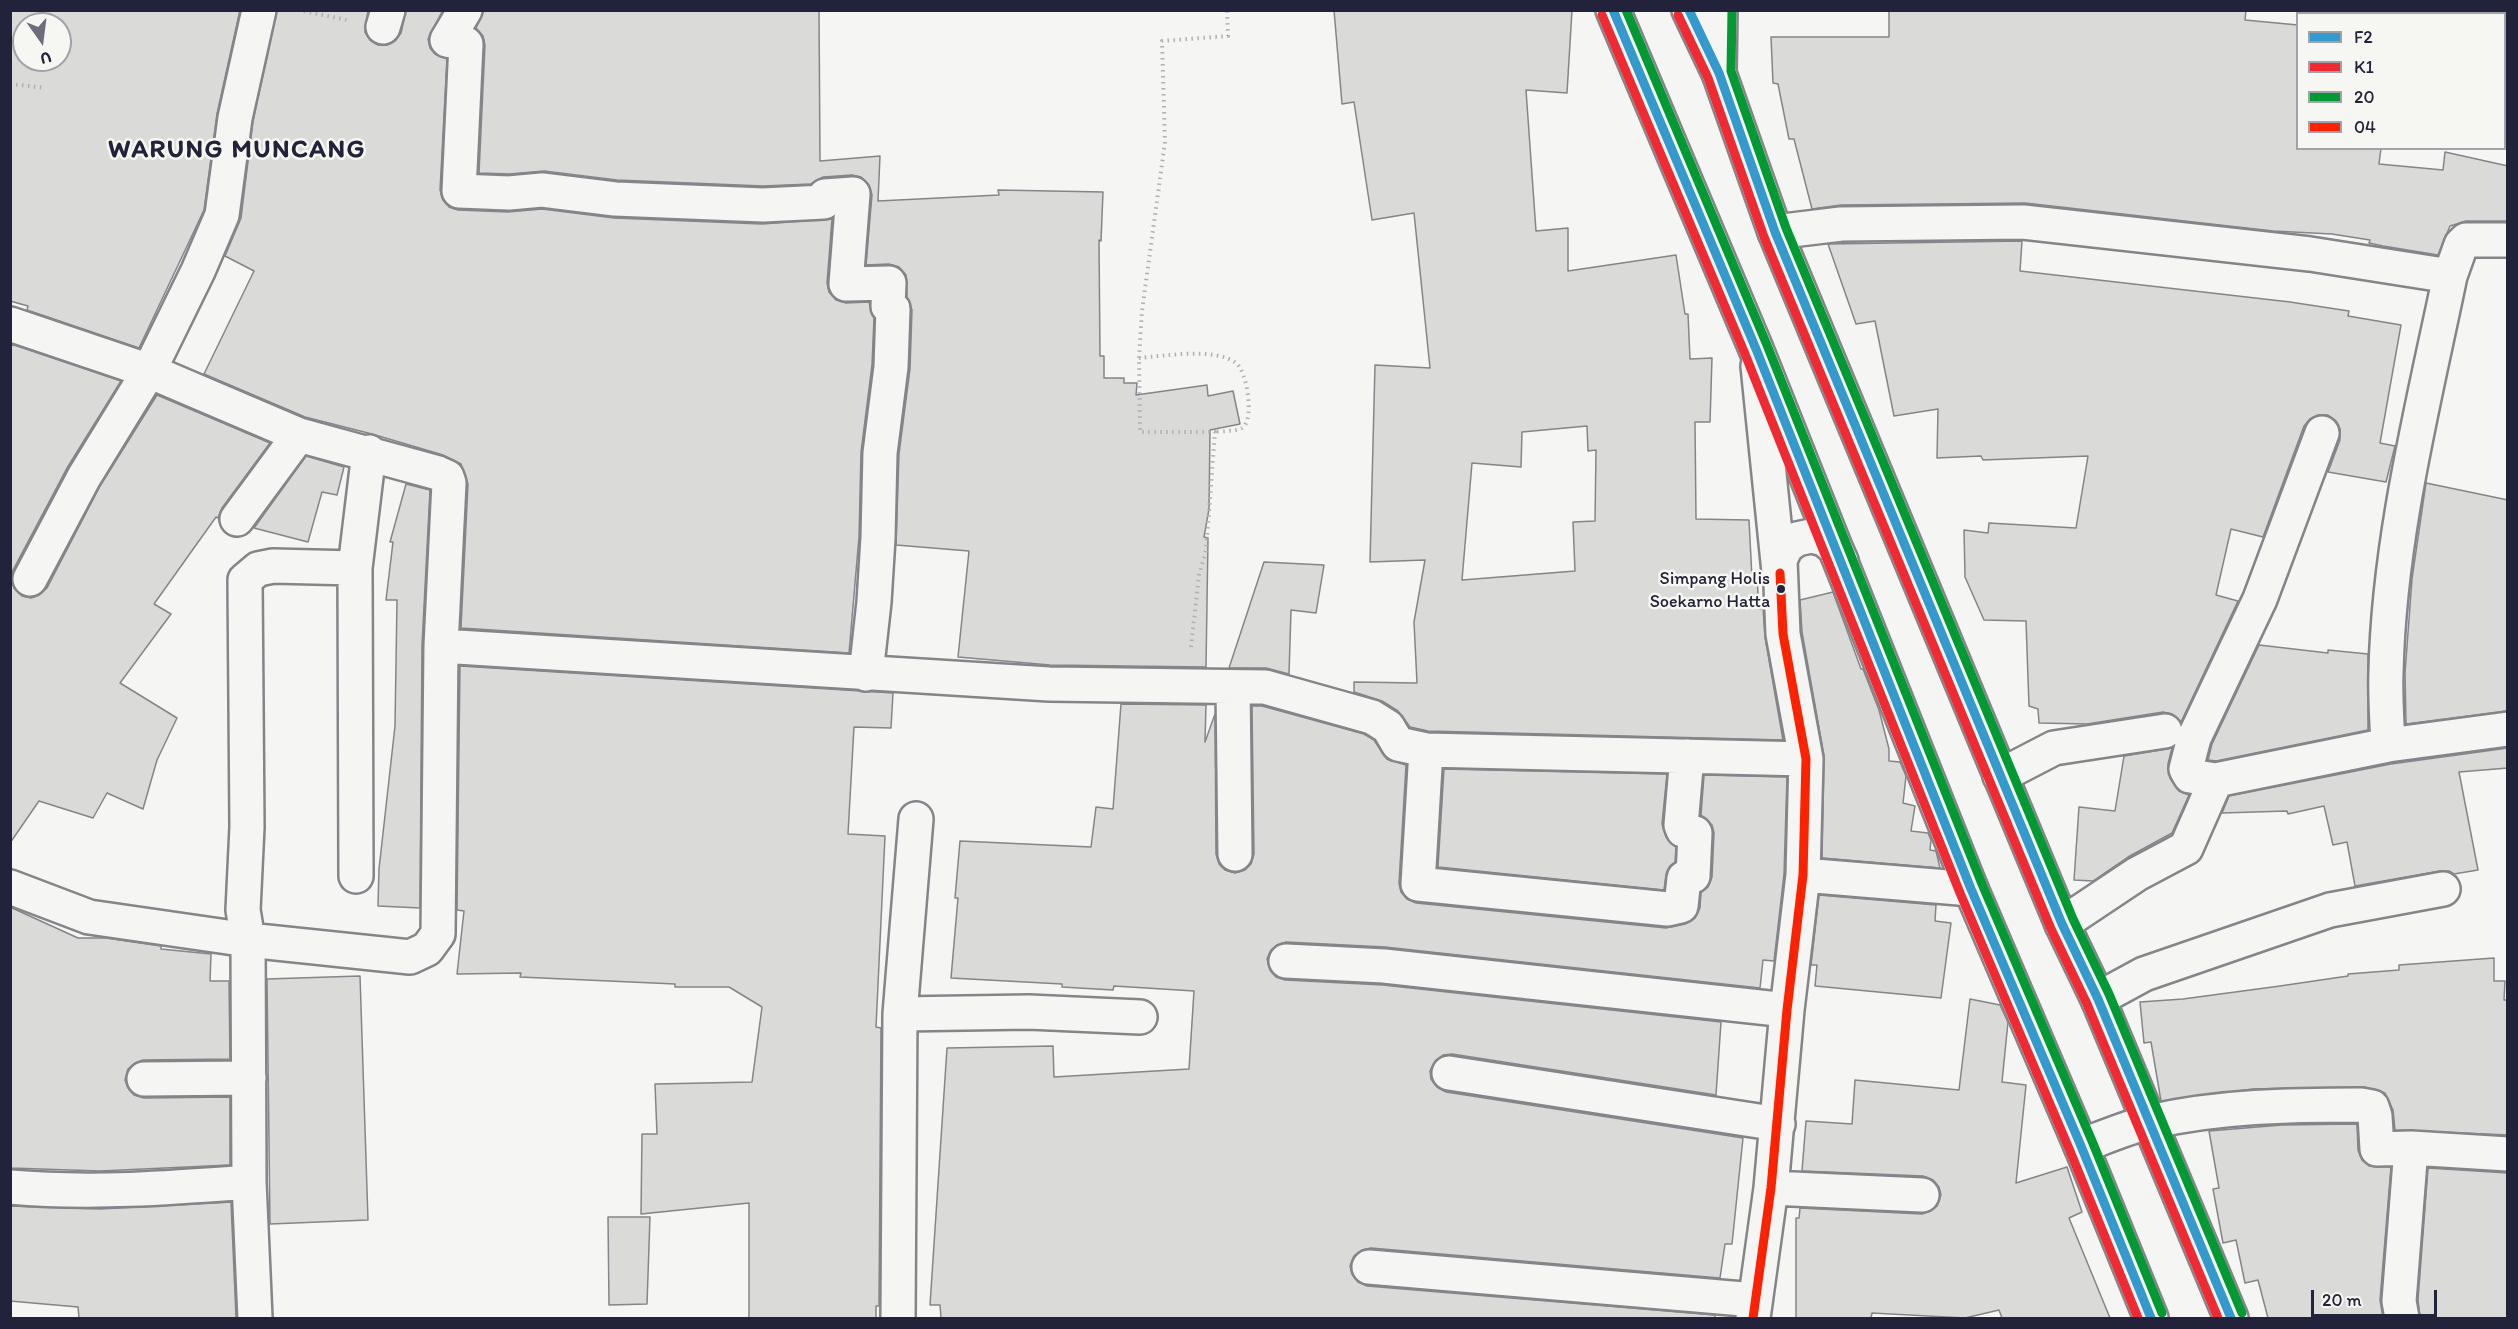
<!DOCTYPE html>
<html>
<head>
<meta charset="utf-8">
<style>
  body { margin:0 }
  #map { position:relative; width:2518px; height:1329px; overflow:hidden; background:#f5f5f3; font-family:Itim,sans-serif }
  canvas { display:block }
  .frame { position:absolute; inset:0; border:12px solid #22223b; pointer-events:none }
  .legend { position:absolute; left:2296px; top:12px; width:210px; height:138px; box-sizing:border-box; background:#f6f6f2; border:2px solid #a1a1a9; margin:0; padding:8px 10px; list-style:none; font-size:18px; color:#22223b }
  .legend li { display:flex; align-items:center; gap:12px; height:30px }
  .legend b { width:30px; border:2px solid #a1a1a9 }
  .north { position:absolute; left:12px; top:12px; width:60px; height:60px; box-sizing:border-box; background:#f6f6f2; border:2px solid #a1a1a9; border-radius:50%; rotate:166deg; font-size:16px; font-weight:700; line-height:24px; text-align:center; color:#22223b }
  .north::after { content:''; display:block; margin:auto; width:21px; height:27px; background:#6c6c7b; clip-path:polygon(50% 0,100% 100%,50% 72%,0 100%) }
  .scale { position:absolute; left:2311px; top:1290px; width:126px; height:27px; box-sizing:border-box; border:3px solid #22223b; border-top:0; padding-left:8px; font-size:18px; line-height:21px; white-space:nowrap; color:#22223b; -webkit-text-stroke:4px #f6f6f2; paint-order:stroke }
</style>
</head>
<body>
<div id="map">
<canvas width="2518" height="1329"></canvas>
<div class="frame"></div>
<ul class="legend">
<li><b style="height:8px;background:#3499cc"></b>F2</li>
<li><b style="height:8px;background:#ef2a33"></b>K1</li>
<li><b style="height:8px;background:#093"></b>20</li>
<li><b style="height:8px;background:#f20"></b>04</li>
</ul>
<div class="north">U</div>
<div class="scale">20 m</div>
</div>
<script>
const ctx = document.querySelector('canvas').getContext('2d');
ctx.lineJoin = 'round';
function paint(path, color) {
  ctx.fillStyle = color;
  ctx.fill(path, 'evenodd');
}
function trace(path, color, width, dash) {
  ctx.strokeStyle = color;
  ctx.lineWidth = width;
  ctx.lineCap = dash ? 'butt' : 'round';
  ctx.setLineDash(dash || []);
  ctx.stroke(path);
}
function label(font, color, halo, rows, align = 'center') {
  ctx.font = font + ' Itim,sans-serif';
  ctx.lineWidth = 5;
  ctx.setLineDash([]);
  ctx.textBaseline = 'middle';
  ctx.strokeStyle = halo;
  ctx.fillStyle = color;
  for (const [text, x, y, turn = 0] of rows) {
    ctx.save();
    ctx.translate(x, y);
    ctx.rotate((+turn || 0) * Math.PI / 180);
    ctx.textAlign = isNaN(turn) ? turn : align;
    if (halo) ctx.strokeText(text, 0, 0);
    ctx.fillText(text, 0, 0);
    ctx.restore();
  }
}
const building = new Path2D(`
  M10,10H240L217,114L204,210L139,348L27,310L28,306L10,301ZM24,24H60V60H24Z
  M277,10H368L365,32L370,40L378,45H387L395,41L401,33L406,10H443L428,39L430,48L435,54L447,59L440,190L443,200L449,207L458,210L508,212L542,209L614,218L762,224L832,219L827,283L829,292L836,300L846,303L869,302L874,318L872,365L861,452L859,537L849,653L461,628L468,484L461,464L443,455L372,434L305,417L204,374L254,271L225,256L241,218L253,121Z
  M484,10H819L820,161L880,156L878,201L999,195L998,190L1103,192L1101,241L1099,240L1100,356H1104V378H1124V383H1137L1136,395L1207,385L1208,396L1233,391L1240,424L1210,430L1209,509L1204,537L1208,538L1206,667L1050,665L958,657L969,551L896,545L899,454L910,369L912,310L907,297L906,275L899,267L889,264L866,265L872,195L869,185L861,177L852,175L823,177L811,184L763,186L617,180L544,171L509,174L479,173L485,45L483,36L476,28Z
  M1334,10H1572L1567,93L1526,90L1536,231L1568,228V271L1676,255L1685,314H1688L1690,359L1712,358L1710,422H1695L1696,519L1749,520L1752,578L1757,577L1759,609L1763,608L1765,637L1783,740L1428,731L1410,727L1398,711L1382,701L1354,692V682L1417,683L1414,622L1425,560L1370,562L1375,365L1430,368L1414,213L1372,220L1354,102L1342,104ZM1587,426L1588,451L1596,450L1595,521L1573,522L1575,571L1462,580L1472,463L1521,467L1522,432Z
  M1889,10H2246L2245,20L2298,25V148H2381L2379,164L2443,170L2445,152L2508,166V221H2466L2450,226L2438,255L2383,246L2369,243L2370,240L2332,234L2273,231L2025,203L1841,205L1812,209L1794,139H1789L1778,84L1773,83L1771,37H1889Z
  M2022,241L2020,271L2290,302L2349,311L2348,316L2401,325L2380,443L2395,446L2386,482L2328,472L2340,440V429L2336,421L2328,415H2318L2310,419L2304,426L2263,537L2231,529L2216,595L2238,601L2181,722L2172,714L2163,712L2087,724L2039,723L2038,709L2029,706L2026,621L1984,620L1965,577L1964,530L1988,533L1989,523L2076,528L2088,456L1983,460L1981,456L1937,458L1938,409L1894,416L1875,321L1856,324L1828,244Z
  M11,344L121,381L67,468L13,570L11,579L14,588L22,596L31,598L39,595L47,588L100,486L157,395L270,443L222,508L218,518L216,517L154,604L171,614L120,683L177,718L157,760L143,809L107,793L93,818L39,801L10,843Z
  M306,456L344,467L337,495L322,492L308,542L254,528Z
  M2426,483L2508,500V711L2406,724L2405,673L2412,579Z
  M406,484L430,490L422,645L420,908L378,906L379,869L395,726L397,600H386L393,542H390Z
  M1264,562L1324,565L1316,613L1291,610L1289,674L1266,668H1229Z
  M1833,592L1861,669H1863L1879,710L1889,749V761L1900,762L1906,776L1903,803L1915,806L1911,831L1928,833L1931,840L1930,850L1936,851L1940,868L1822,858L1824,756L1802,632L1800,600Z
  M2259,645L2328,653V650L2368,654V730L2216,761L2208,760L2212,744Z
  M460,666L893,693L891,728L854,727L848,834L885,836L876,1027L881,1028L879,1306H876V1318H749V1203L641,1214L642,1134H657L655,1084L752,1082L762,1007L729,987H675V984L520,977L521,973L457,974L464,911L457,910Z
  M1121,704L1206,705L1205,742L1215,714L1216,854L1219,864L1225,870L1235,873L1245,870L1251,864L1254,854L1252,706H1262L1364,734L1374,740L1387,759L1406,765L1399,883L1401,892L1407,899L1416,903L1666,928L1685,924L1695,918L1700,908L1701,892L1708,887L1712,877L1714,833L1712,825L1701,815L1704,775L1787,777L1784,874L1774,961L1763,960L1760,988L1385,947L1286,942L1277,945L1271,950L1267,959L1270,970L1276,977L1285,980L1383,985L1721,1022L1716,1095L1452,1054L1443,1055L1435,1061L1430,1071L1431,1079L1437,1087L1446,1092L1743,1138L1732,1244H1725L1720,1278L1371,1248L1362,1250L1354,1256L1350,1266L1352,1274L1358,1282L1367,1286L1715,1315V1318H941L940,1305H930L947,1048L1053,1046L1054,1077L1189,1069L1194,991L1114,986L1113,990L1062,987V984L951,978L958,898H955L960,841L1091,847L1096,807L1113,809Z
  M2172,748L2168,764L2170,778L2179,791L2189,795L2172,833L2128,857L2093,881L2074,880L2079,807L2115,811L2124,756Z
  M2508,748V768L2459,772L2478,870L2454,874L2449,871H2440L2355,886L2347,842L2333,845L2324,806L2288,814L2287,811L2222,813L2229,796L2391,764Z
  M1444,769L1667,774L1662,824L1666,837L1676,847L1675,863L1670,866L1666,875L1664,890L1438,867Z
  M1819,895L1936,905L1935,921L1951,923L1941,998L1815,986L1817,965H1811Z
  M10,907L78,938H106L161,946V949L211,954L210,981H229L230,1059L143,1060L135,1063L128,1069L125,1080L128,1088L134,1095L144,1098L230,1097V1165L100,1171L10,1168Z
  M2494,958V981H2505L2504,1000H2508V1135L2395,1130L2393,1110L2385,1093L2364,1087L2253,1089L2161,1101L2151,1042L2144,1043L2140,1002L2183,999L2280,986L2348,976V974L2399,970V965Z
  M360,976L368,1220L270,1224L267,979Z
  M1970,999L2000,1005L2008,1022L2002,1082L2026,1085L2016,1183L2067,1167L2082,1212L2069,1218L2110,1318H2002L1999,1310L1965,1318L1872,1313L1871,1318H1796V1218H1799L1800,1208L1922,1214L1931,1211L1937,1206L1941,1195L1939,1187L1933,1180L1923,1176L1802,1171L1806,1121L1852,1124L1855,1080L1959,1090Z
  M2357,1124L2358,1150L2362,1160L2369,1166L2391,1167L2380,1300L2383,1318H2268L2258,1280L2245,1283L2236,1240L2223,1243L2213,1189L2219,1188L2209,1131L2282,1125Z
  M2428,1168L2508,1173V1318H2420L2418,1300Z
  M231,1202L236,1318H79L78,1307L10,1301V1206L100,1209Z
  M608,1217H650L647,1304L609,1305Z`);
paint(building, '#dadad9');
trace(building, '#858589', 1.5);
const minor = new Path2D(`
  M465,10L447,40L466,44L459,191L509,193L542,190L615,199L763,205L824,202L825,196L853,194L846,284L889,283L888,306L893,309L891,367L880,453L878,538L874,602L866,674
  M383,27L388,10
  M1719,73L1720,10
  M1775,232L1841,224L2023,222L2310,254L2450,276
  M10,324L149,371L299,435L438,473L447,477L449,483L441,646L438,934L427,949L410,957L248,940L89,917L10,887
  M1758,366L1779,572
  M2322,433L2260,599L2194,738L2186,769L2190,776L2216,780L2388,745L2508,729
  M237,519L299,435
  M30,579L84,477L149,371L198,271L222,215L235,118L259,10
  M441,646L1049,684L1265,687L1372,717L1388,727L1398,744L1426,750L1806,759
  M1233,687L1235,854
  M2388,745C2387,721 2385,697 2386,672C2389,539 2423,406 2450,276L2461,245L2466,240H2508
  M1426,750L1418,884L1668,909L1681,906L1684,878L1693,876L1695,833L1683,830L1681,825L1687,756
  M2000,776L2054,748L2165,731
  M1803,875L1971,889
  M356,876L355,568L369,452
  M2062,924L2137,874L2186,848L2216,780
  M1286,961L1384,966L1787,1010
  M2098,999L2144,974L2330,910L2443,889
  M900,1014L1029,1012L1140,1017
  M1449,1073L1778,1124
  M144,1079L249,1078
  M2081,1146C2103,1138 2127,1127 2150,1122C2219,1106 2290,1105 2361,1105L2372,1107L2375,1116L2377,1149L2411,1148L2399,1301L2402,1318
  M2411,1148L2508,1154
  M10,1187C90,1194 170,1188 249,1182
  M1771,1188L1922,1195
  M1369,1267L1755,1300
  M255,1318L249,1182L248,940L243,910L247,827L245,580L258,569L273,566L355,568
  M898,1318L900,1014L916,819
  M1753,1318L1771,1188L1787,1010L1803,875L1806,759L1783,634L1780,560L1786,547L1797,539L1811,536L1824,539L1835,548L1841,561`);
const highway = new Path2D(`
  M1613,10L1756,349L1971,889L2081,1146L2151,1318
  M1689,10L1719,73L1775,232L2062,924L2098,999L2231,1318`);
trace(minor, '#858589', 38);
trace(highway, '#858589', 38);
trace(new Path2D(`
  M298,10L347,20
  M10,84L45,88
  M1139,358C1164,356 1215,347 1236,363C1247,371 1255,420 1242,428C1236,431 1223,431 1215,432
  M1191,647L1199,575L1206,551L1215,432H1140L1139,358L1142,311L1165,142L1162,41L1228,36L1227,10`), '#b0b0b2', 4, [1.5, 4.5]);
trace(minor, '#f5f5f3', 33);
trace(highway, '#f5f5f3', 33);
trace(new Path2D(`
  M1613,10L1756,349L1971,889L2081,1146L2151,1318
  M1689,10L1719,73L1775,232L2062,924L2098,999L2231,1318`), '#3499cc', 9);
trace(new Path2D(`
  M1602,15L1745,354L1960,893L2070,1151L2138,1318
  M1678,15L1708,78L1764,237L2051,929L2087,1004L2218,1318`), '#ef2a33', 9);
trace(new Path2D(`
  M1626,10L1767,345L1982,884L2092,1141L2162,1313
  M1732,10L1731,71L1786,228L2073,919L2109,994L2242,1313`), '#093', 9);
trace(new Path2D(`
  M1753,1318L1771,1188L1787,1010L1803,875L1806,759L1783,634L1780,573`), '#f20', 9);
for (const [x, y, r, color] of [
  [1781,589,5,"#22223b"]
]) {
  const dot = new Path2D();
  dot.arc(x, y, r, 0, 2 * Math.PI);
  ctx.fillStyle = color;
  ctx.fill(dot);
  trace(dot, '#f6f6f2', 2);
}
label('18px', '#22223b', '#f6f6f2', [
  ["Simpang Holis",1770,579],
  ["Soekarno Hatta",1770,602]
], 'right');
ctx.letterSpacing = '1.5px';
label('bold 26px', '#22223b', '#f6f6f2', [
  ["WARUNG MUNCANG",237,150]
]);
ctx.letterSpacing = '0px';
</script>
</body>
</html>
